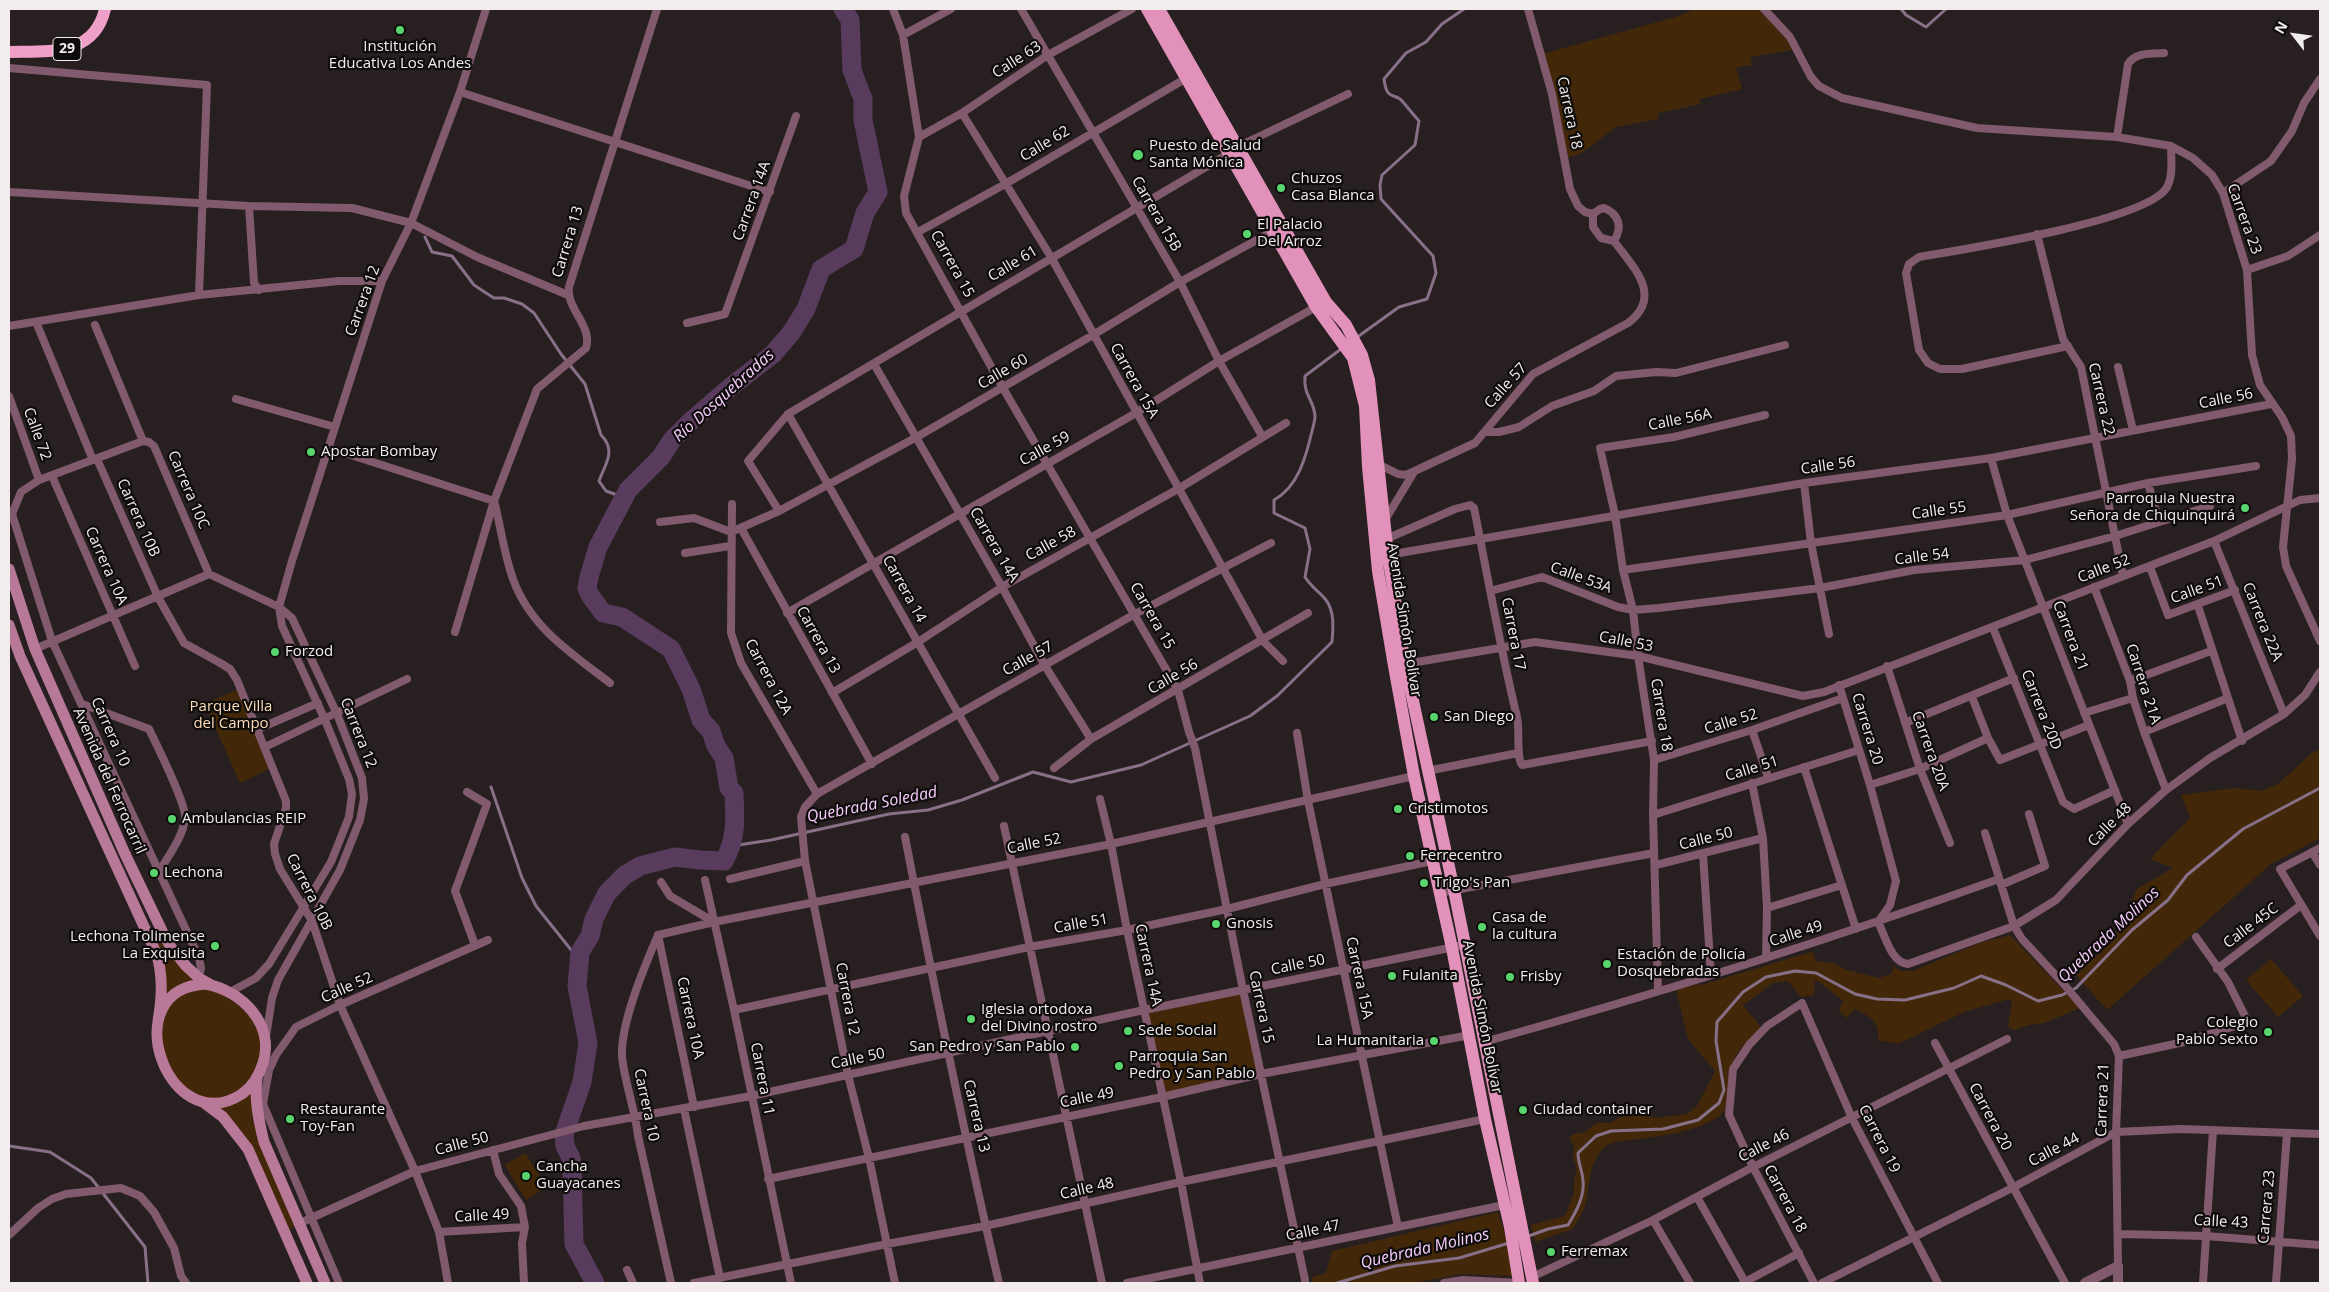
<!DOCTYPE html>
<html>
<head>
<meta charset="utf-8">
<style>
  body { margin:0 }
  #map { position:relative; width:2329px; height:1292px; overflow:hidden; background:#282020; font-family:"Open Sans",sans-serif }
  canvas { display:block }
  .frame { position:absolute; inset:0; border:10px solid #f2ecec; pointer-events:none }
  .north { position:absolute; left:2269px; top:10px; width:50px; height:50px; -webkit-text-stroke:4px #0e0b0b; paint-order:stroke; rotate:300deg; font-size:14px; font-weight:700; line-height:20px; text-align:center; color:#f2ecec }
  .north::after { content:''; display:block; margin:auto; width:18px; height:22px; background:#f2ecec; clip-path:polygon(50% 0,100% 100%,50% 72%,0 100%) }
</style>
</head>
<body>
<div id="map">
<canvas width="2329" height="1292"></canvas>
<div class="frame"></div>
<div class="north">N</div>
</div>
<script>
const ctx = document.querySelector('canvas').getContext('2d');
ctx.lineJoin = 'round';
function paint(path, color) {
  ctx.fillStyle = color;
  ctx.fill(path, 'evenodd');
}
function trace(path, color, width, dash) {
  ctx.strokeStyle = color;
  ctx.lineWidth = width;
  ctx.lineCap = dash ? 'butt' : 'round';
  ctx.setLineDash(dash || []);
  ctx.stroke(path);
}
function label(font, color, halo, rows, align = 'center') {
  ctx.font = font + ' "Open Sans",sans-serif';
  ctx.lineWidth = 4.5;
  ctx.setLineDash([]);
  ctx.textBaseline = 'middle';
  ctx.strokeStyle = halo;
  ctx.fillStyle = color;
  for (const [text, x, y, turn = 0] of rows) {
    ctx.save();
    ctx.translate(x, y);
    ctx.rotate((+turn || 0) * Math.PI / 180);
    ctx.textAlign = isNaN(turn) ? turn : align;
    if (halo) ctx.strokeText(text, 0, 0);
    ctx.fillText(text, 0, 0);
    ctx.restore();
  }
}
paint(new Path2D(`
  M1697,9H1764L1797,49L1750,57L1752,65L1736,68L1742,89L1700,99L1701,104L1658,113V119L1616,127L1580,154L1565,158L1542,54L1672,18Z
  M240,688L273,767L240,783L205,704Z
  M2320,749V838L2271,864L2107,1010L2076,975L2113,941L2137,889L2173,868L2150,859L2190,818L2181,795L2235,788L2261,791L2278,784L2312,753Z
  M163,933C181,968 226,996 258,1019L264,1060L259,1117L298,1224L285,1233L242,1140L192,1097L160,1058L162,993L150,939Z
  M2010,935L2080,1008L2044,1023L2029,1025L2014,1030L2008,1027L2012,1001L2009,999L1964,1012L1898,1044L1878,1040C1880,1021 1870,1016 1854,1009L1847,1018L1839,1011L1843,1000C1833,994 1826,986 1815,980L1814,995L1801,997L1788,981L1773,983L1743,1005L1761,1027C1729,1058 1729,1063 1727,1107C1713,1131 1658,1136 1632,1140C1620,1142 1610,1140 1601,1151C1586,1169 1591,1190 1584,1209C1581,1216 1576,1222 1573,1229L1535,1242L1531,1225L1565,1216L1574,1193V1179L1577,1170L1573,1157L1574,1146L1569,1138L1574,1134L1585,1132L1596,1123H1610L1620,1117L1643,1115L1657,1118L1686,1114L1697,1106L1715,1071L1688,1039L1676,989L1708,983L1811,952L1814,954L1815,961L1833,963L1847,970L1879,978L1891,974L1894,966L1900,971H1913L1980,943Z
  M2271,959L2303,996L2278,1017L2246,980Z
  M1243,990L1261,1074L1162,1097L1144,1010Z
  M525,1153L547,1187L526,1200L505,1165Z
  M1498,1212L1518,1276L1463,1274L1413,1283H1312V1277L1326,1273L1332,1251Z`), '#422809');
trace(new Path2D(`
  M1901,9L1906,15L1926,27L1946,9
  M425,237L432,252L452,256L474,285L483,291L494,298H504L522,304L534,313L561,354L585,384L601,435C617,451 605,464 599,481L606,491L617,495L622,500
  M1356,338L1399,307L1427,299L1436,273L1433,256L1381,199L1380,185L1382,175L1415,145L1419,121C1413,114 1408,108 1403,102C1395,91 1387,103 1384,79L1406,53L1426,42L1442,24L1464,9
  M491,787L522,878L536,906L580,961
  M732,846L771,840L889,814L928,810L962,800L1033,772L1071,782L1141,765L1250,716L1277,696L1332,642C1333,629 1335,612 1326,600C1320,592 1311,587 1305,577L1310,549L1305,528L1274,513V500C1298,487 1306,457 1312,431C1313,427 1315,421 1315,416C1314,400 1303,395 1305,376L1341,349
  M9,1146L50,1152L91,1178L145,1247L148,1283
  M1526,1237L1548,1229L1568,1225C1576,1212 1585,1196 1583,1180C1582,1170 1578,1163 1578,1153L1596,1136L1611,1131L1663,1129L1698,1120L1719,1103L1724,1090L1716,1041L1717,1022L1743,992L1766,977L1795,971L1816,973L1855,994L1877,999L1905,1000L1954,988L1981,976L2006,985L2038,1001L2062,995L2076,988L2132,930L2168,900L2187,875L2243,829L2320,788
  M1337,1283L1395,1266L1459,1258L1509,1243`), '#877088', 3);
trace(new Path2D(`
  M595,1283L574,1244L572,1169L571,1158L565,1146L564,1134L582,1082L588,1043L577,986L580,952L590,936L594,919L607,893L625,875L640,866L675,857L700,860L724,861C737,838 735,818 734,793L729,788L724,758L716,746L711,731L701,720L691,689L671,649L622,617L603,613L590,595L587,588L589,577L598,547L628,490L661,457L672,440L690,422L733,385L773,354L791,333L806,309L821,269L854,249L865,213L878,192L863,120V99L852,70L850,20L843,9`), '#593b5d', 19);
trace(new Path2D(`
  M893,9L903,35L919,137L904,196L906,213L1003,388L1178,690L1189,732L1195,748L1243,990L1305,1280
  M1021,9L1180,282L1219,361L1262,436
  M1528,9L1552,94L1570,189L1578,206L1585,212L1593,214
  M1764,9L1790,37L1811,77L1819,86L1842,98L1977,128L2117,137L2171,146L2193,158L2212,175L2223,193L2247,270L2252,355L2260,385L2282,417L2291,436L2292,459L2283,547L2286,566L2320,641
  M903,35L951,9
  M9,68L207,85L199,295
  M460,92L770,192
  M962,113L1051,257L1263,641L1283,661
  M919,137L962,113L1048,55L1132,9
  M2117,137L2128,64C2135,52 2152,54 2164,53
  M1237,147L1348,94
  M9,192L249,206L352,208L411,223L477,257L568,295
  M2223,193L2271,161L2292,131L2304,103L2320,79
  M249,206L254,283L259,290
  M1604,208C1619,214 1623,227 1614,241L1601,238L1593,227V214L1600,209Z
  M918,232L1007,183L1185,79
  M2037,234L2063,339L2081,367L2123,576
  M2247,270L2288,256L2320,235
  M36,322L93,460
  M687,323L725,314L796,116
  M95,325L143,441
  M9,326L199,295L339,281H382
  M2068,346L1962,369H1940L1928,363L1919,350L1906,273L1909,264L1919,257C1966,249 2138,222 2165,190C2174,179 2171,159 2171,146
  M874,364L1002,587L1045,666L1091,739
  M2118,367L2133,430
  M9,396L39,480
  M236,399L335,427
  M788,414L995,778
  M1485,432H1499L1519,427L1552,406L1594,391L1616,376L1656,372L1676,373L1785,345
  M143,441L149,442L154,446L209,574L279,607L292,618L337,714L362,778L364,799L360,820L340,870L278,980L272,998L266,1037
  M143,441L39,480L21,492L12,514L52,641L199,958L201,968L199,978
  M329,448L494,501
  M1991,458L2007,515L2128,824
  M97,459L158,597L184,643L222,664L230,669L237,680L286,801V808L274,844L275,854L280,869L312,921L340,1005L415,1171L439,1232L448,1283
  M1378,464L1398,474L1406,475L1475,443L1533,374L1628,323C1664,296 1633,267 1614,241
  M52,476L135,666
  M1804,483L1811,543L1829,634
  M2148,483L2159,522
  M494,501C501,527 504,554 513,579C530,627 572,654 610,683
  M732,504L731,633L741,663L817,794
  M779,511L748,461L788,414L1228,154
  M1385,520L1414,472
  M660,522L694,518L731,532L779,511L915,438L1093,335L1180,282L1275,230
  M741,528L872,764
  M1386,539L1455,509L1470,505L1474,508C1488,578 1500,647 1517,717C1520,728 1516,758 1522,765L1652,741
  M2214,541L2284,714
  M685,553L730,546
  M1388,555L1804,483L1991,458L2271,404
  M2150,567L2168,615L2235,590
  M1623,570L2007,515L2148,483L2256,466
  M2094,587L2130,681L2133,698L2144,732L2166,790
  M1490,591L1542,577L1618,607L1633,610L1659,608L1820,588L1914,570L2025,560L2115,536L2210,506
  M2198,606L2242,741
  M787,613L1136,413L1219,361L1316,307
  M1993,628L2063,802L2074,809L2115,790
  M455,632L494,501L537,389L586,348C593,326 566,309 569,287L657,9
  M35,649L209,574
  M1405,664L1535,642L1638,656L1803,696L1824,692L2214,541L2300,500L2320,498
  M1887,666L1920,769L1950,843
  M2130,681L2211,651
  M1839,685L1870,785L1896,881L1890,905L1878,922
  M832,693L918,642L1002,587L1178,489L1286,423
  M1972,697L1988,738L2000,760L2089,725
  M82,704L149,729C157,746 187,805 185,819C183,837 168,856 159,872
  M2084,713L2133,698
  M1905,723L2014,678
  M258,729L318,703
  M1752,730L1768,777
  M2144,732L2228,698
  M1297,733L1308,801L1398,1227
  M265,747L407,679
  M1654,760L1752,730L1843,698
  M1804,767L1856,929
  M1054,768L1091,739L1308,613
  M1427,771L1518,753
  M1752,783L1763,838L1767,908L1766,958
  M1870,785L1920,769L1988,738
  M467,792L487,804L455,891L475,945
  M1100,799L1111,844L1127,930L1181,1182L1200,1283
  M1653,815L1859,750
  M1004,826L1102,1283
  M1985,833L2014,926L2022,939L2062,982L2114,1044L2119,1056L2116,1132L2118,1266
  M905,837C934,986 964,1135 999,1283
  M2320,848L2280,869L2320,936
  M2312,852L2320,865
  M1703,854L1711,975
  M1656,865L1763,838
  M730,879L805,861
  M705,880L734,1010L791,1283
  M661,882L670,896L714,922
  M2001,885L2045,866L2029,814
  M1439,893L1654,853
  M1767,908L1842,885
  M1878,922C1885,935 1891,963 1908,964L2014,926L2056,900L2128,824L2166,790L2210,758L2284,714L2305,695L2320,672
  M658,935L714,922L1111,844L1414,776
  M658,935C645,965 620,1024 622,1057C625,1084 635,1109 638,1136L671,1283
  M658,935L694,1107
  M2217,969L2301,905
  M1658,991L1653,815L1654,760L1638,656L1633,610L1623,570L1615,515L1600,448L1674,437L1765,415
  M230,992L256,978L269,964L331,862L349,817L352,794L349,779L325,720L282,626L279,607L292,561L382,281L411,223L460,92L486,9
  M734,1010L1029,947L1127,930L1227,909L1325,884L1432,861
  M1484,1042C1657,994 1829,940 1999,879
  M1935,1043L2065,1283
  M2119,1056L2184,1042L2248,1022L2228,982L2196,937
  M684,1109L720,1278
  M493,1150L499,1174L521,1206L525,1227L522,1243L524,1283
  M768,1179L1162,1097L1261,1074L1470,1035
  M1697,1197L1745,1282
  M1653,1220L1690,1283
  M298,1224L415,1171L584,1126L751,1096L1144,1010L1464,945
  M439,1232L525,1227
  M2119,1234L2206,1236L2320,1245
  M9,1235L38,1208L52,1199L66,1194L121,1188L140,1196L154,1212L174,1248L181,1276L186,1283
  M627,1270L633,1283
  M1532,1277L1653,1220L1753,1167L2007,1039
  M339,1283L263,1104L269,1070L276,1055L296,1027L340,1005L488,940
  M694,1283L887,1244L985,1226L1181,1182L1485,1119
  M895,1283L869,1158L848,1075L805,861L801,817L805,807L817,794L1135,614L1271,543
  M1127,1283L1504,1205
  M1444,1283L1463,1280L1519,1283
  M1743,1283L1799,1253
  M1814,1283L1753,1167L1729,1115L1733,1069L1749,1045L1767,1026L1802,1003L1852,1118L1938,1283
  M1822,1283L2012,1188L2116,1132L2181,1129L2320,1134
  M2203,1283L2213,1130
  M2276,1283L2287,1133`), '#815a6d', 8);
trace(new Path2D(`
  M2085,1283L2118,1266V1283`), '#815a6d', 10);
trace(new Path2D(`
  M9,569L35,649L125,854L163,933L170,946L186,966L199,978L213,986
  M9,625L20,656L157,955C163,978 162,997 158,1021
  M206,984C242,991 275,1024 263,1063C259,1076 253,1086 242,1094C168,1142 113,988 206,984Z
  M257,1078C254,1099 259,1122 264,1142L325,1283
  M203,1102L223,1117L248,1149L307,1283`), '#b87998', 11);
trace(new Path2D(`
  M1147,9L1316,307L1353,358L1365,406L1368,467L1378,571L1394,666L1414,776L1452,948L1485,1119L1510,1227L1519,1283
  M1159,9L1326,302L1346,325L1362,355L1369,380L1388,555L1405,664L1454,890L1533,1283`), '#e291ba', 12);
trace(new Path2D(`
  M9,52C47,51 94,57 105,9`), '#f0a0c8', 12);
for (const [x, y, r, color] of [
  [400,30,5,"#5ad56e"],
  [1138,155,6,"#5ad56e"],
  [1281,188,5,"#5ad56e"],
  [1247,234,5,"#5ad56e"],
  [311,452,5,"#5ad56e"],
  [2245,508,5,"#5ad56e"],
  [275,652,5,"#5ad56e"],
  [1434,717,5,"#5ad56e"],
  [1398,809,5,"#5ad56e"],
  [172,819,5,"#5ad56e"],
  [1410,856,5,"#5ad56e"],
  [154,873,5,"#5ad56e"],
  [1424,883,5,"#5ad56e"],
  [1216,924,5,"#5ad56e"],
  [1482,927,5,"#5ad56e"],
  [215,946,5,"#5ad56e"],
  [1607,964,5,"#5ad56e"],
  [1392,976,5,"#5ad56e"],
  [1510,977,5,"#5ad56e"],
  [971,1019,5,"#5ad56e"],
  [1128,1031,5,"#5ad56e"],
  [2268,1032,5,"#5ad56e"],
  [1434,1041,5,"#5ad56e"],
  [1075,1047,5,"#5ad56e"],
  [1119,1066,5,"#5ad56e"],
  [1523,1110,5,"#5ad56e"],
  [290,1119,5,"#5ad56e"],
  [526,1176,5,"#5ad56e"],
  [1551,1252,5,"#5ad56e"]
]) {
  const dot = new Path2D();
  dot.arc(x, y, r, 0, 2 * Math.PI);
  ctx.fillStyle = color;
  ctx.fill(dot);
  trace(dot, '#0e0b0b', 2);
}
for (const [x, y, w] of [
  [67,49,28]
]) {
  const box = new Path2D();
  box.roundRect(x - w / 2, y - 11.5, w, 23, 4);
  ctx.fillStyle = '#0e0b0b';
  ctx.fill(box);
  trace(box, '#f2ecec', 1);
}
label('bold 14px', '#f2ecec', null, [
  ["29",67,49]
]);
label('15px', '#f2ecec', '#0e0b0b', [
  ["Institución",400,47,"center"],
  ["Educativa Los Andes",400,64,"center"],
  ["Puesto de Salud",1149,146],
  ["Santa Mónica",1149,163],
  ["Chuzos",1291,179],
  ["Casa Blanca",1291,196],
  ["El Palacio",1257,225],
  ["Del Arroz",1257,242],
  ["Apostar Bombay",321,452],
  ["Parroquia Nuestra",2235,499,"right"],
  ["Señora de Chiquinquirá",2235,516,"right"],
  ["Forzod",285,652],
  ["San Diego",1444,717],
  ["Cristimotos",1408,809],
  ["Ambulancias REIP",182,819],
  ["Ferrecentro",1420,856],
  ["Lechona",164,873],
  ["Trigo's Pan",1434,883],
  ["Casa de",1492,918],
  ["la cultura",1492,935],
  ["Gnosis",1226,924],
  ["Lechona Tolimense",205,937,"right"],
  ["La Exquisita",205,954,"right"],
  ["Estación de Policía",1617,955],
  ["Dosquebradas",1617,972],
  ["Fulanita",1402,976],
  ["Frisby",1520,977],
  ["Iglesia ortodoxa",981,1010],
  ["del Divino rostro",981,1027],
  ["Colegio",2258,1023,"right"],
  ["Pablo Sexto",2258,1040,"right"],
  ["Sede Social",1138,1031],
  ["La Humanitaria",1424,1041,"right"],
  ["San Pedro y San Pablo",1065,1047,"right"],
  ["Parroquia San",1129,1057],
  ["Pedro y San Pablo",1129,1074],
  ["Restaurante",300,1110],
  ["Toy-Fan",300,1127],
  ["Ciudad container",1533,1110],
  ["Cancha",536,1167],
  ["Guayacanes",536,1184],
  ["Ferremax",1561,1252]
], 'left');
label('15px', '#f2ecec', '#0e0b0b', [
  ["Calle 63",1017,60,-33],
  ["Carrera 18",1569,113,78],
  ["Calle 62",1045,144,-31],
  ["Carrera 14A",752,201,-70],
  ["Carrera 15B",1156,214,60],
  ["Carrera 23",2244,219,70],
  ["Carrera 13",568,242,-73],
  ["Carrera 15",952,264,61],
  ["Calle 61",1013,264,-31],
  ["Carrera 12",363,301,-70],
  ["Calle 60",1003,372,-30],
  ["Carrera 15A",1134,381,61],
  ["Calle 57",1506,386,-48],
  ["Carrera 22",2101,399,77],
  ["Calle 56",2226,399,-11],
  ["Calle 56A",1680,420,-11],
  ["Calle 72",37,434,70],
  ["Calle 59",1045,449,-29],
  ["Calle 56",1828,466,-8],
  ["Carrera 10C",188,490,67],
  ["Calle 55",1939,511,-8],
  ["Carrera 10B",138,518,66],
  ["Calle 58",1051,544,-29],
  ["Carrera 14A",994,545,60],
  ["Calle 54",1922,557,-7],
  ["Carrera 10A",106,566,66],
  ["Calle 52",2104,569,-21],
  ["Calle 53A",1581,578,20],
  ["Carrera 14",904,589,61],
  ["Calle 51",2197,590,-20],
  ["Carrera 15",1152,616,60],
  ["Avenida Simón Bolívar",1404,620,81],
  ["Carrera 22A",2262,622,68],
  ["Carrera 17",1513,634,79],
  ["Carrera 21",2070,636,69],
  ["Carrera 13",818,640,61],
  ["Calle 53",1626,642,11],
  ["Calle 57",1028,659,-29],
  ["Carrera 12A",768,677,62],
  ["Calle 56",1173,677,-30],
  ["Carrera 21A",2143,684,72],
  ["Carrera 20D",2041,710,68],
  ["Carrera 18",1661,715,81],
  ["Calle 52",1731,722,-17],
  ["Carrera 20",1867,729,73],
  ["Carrera 10",110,732,66],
  ["Carrera 12",358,733,68],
  ["Carrera 20A",1930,751,70],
  ["Calle 51",1752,769,-17],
  ["Avenida del Ferrocarril",109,781,66],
  ["Calle 48",2110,825,-45],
  ["Calle 50",1706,839,-14],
  ["Calle 52",1034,844,-11],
  ["Carrera 10B",309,892,63],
  ["Calle 51",1081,924,-10],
  ["Calle 45C",2251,926,-37],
  ["Calle 49",1796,934,-18],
  ["Carrera 14A",1148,965,78],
  ["Calle 50",1298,965,-11],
  ["Carrera 15A",1359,978,78],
  ["Calle 52",347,988,-24],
  ["Carrera 12",847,999,79],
  ["Carrera 15",1261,1007,78],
  ["Avenida Simón Bolívar",1482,1017,79],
  ["Carrera 10A",690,1018,78],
  ["Calle 50",858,1059,-12],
  ["Carrera 11",762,1079,79],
  ["Calle 49",1087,1098,-11],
  ["Carrera 21",2103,1100,-88],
  ["Carrera 10",646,1105,78],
  ["Carrera 13",976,1116,77],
  ["Carrera 20",1990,1117,62],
  ["Carrera 19",1879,1139,63],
  ["Calle 50",462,1144,-15],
  ["Calle 46",1764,1146,-27],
  ["Calle 44",2054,1150,-28],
  ["Calle 48",1087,1189,-13],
  ["Carrera 18",1785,1199,62],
  ["Carrera 23",2267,1207,-85],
  ["Calle 49",482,1216,-3],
  ["Calle 43",2221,1222,3],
  ["Calle 47",1313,1231,-12]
]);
label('15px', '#fcdbb8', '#0e0b0b', [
  ["Parque Villa",231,707],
  ["del Campo",231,724]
]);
label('italic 16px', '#f7cdfd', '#0e0b0b', [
  ["Río Dosquebradas",724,396,-42],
  ["Quebrada Soledad",872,805,-11],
  ["Quebrada Molinos",2109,935,-43],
  ["Quebrada Molinos",1425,1249,-13]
]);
</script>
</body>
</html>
